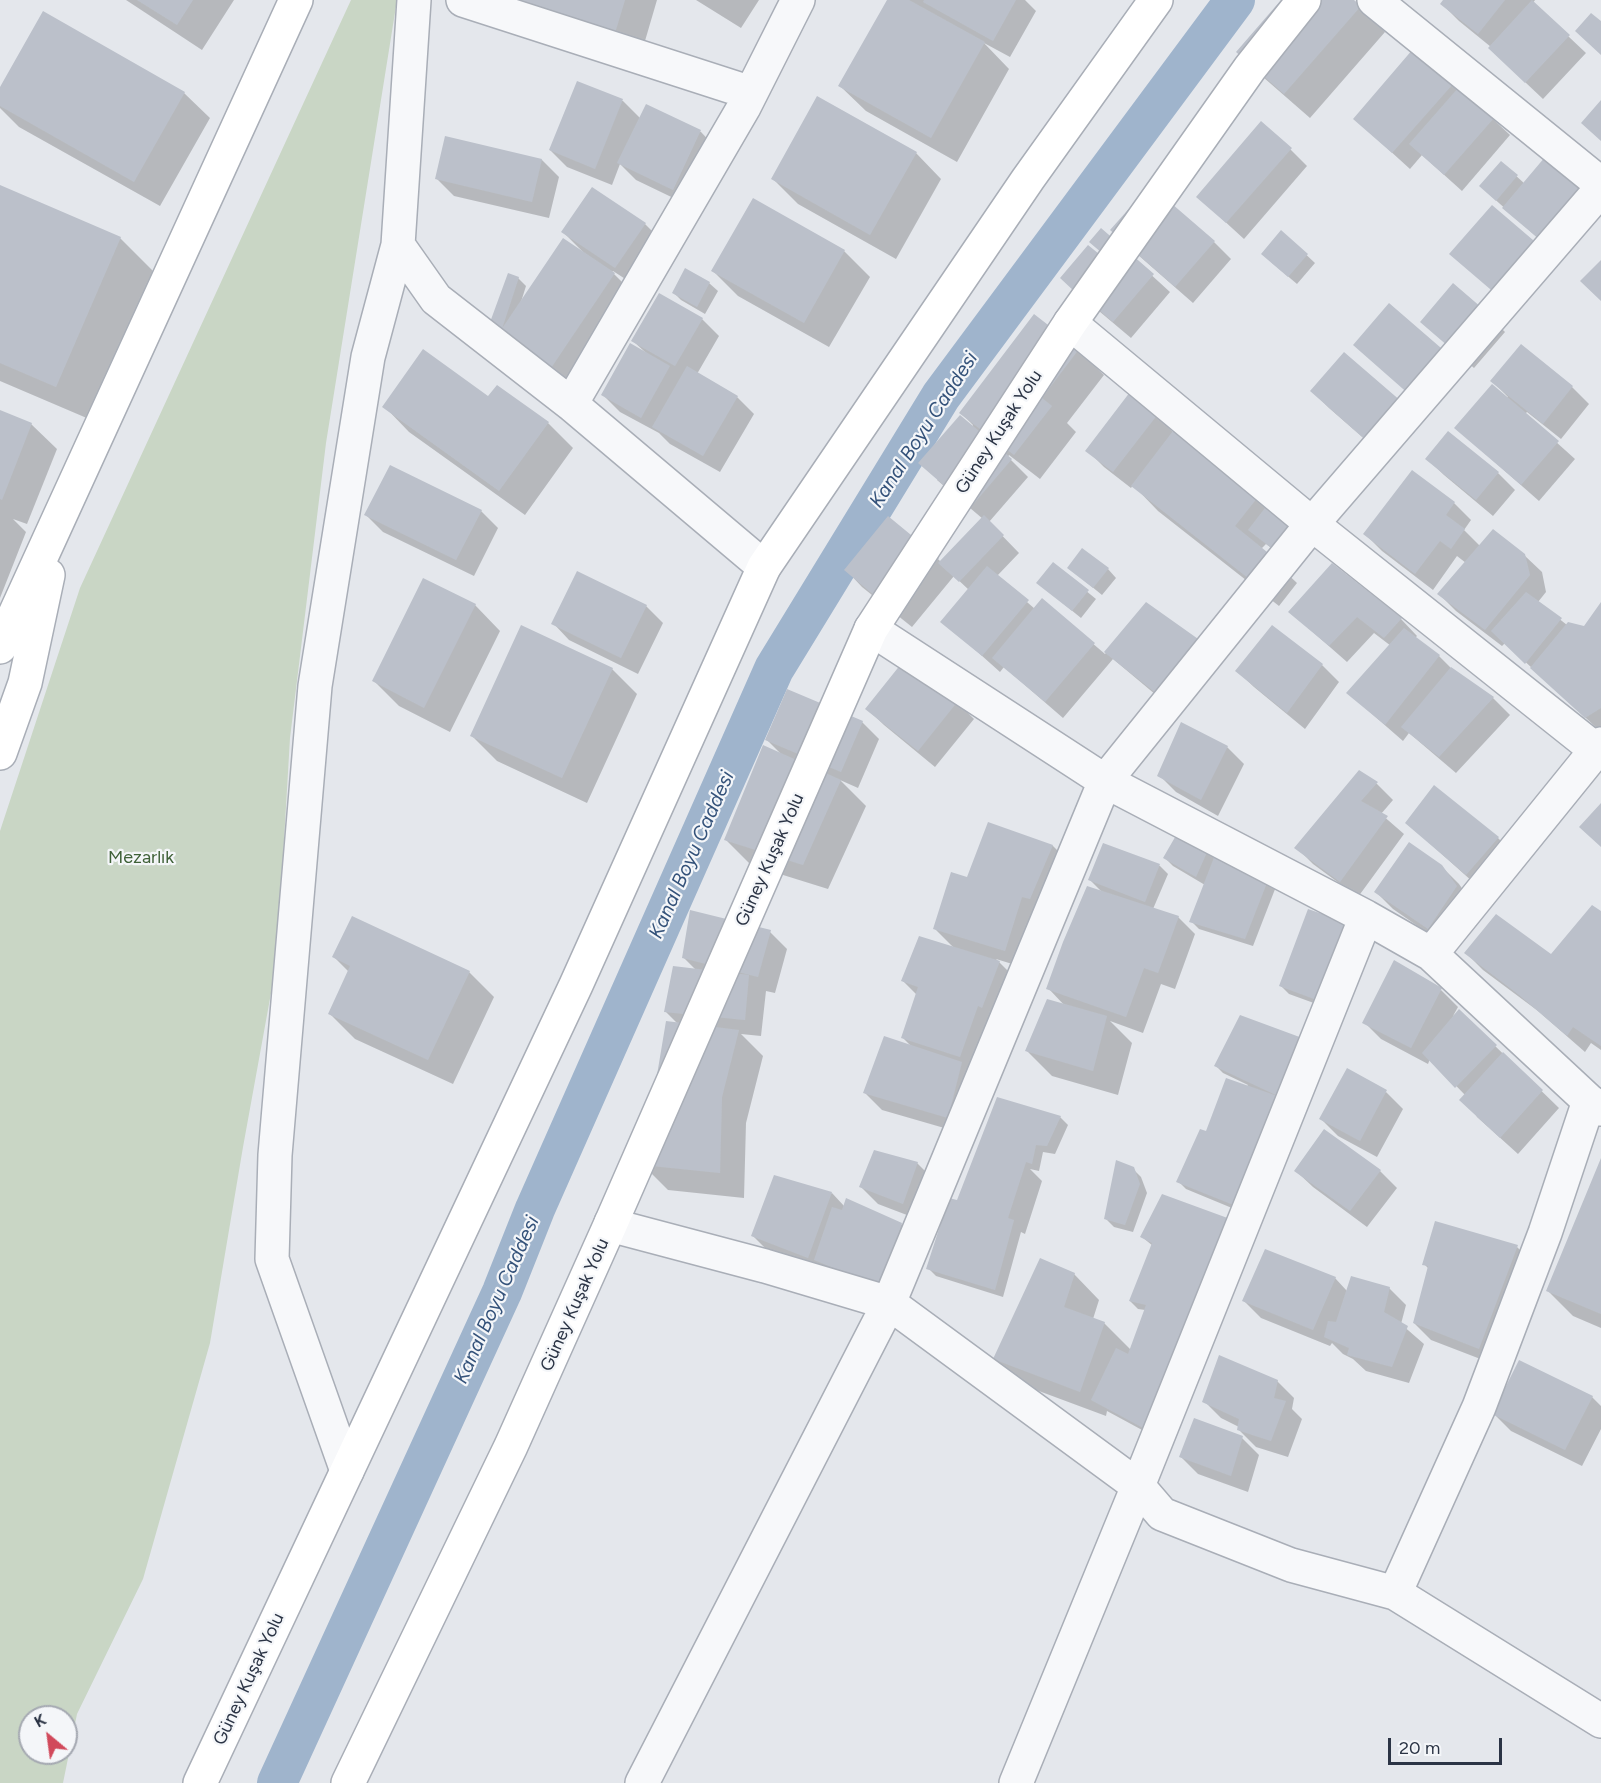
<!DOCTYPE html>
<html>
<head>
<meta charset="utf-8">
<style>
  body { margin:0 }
  #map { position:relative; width:1601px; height:1783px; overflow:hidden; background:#e4e7ec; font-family:Figtree,sans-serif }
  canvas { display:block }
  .north { position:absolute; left:18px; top:1705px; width:60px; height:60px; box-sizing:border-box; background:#f4f6f9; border:2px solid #a4a8b1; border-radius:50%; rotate:331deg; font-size:16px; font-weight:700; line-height:24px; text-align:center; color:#2b3445 }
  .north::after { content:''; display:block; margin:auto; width:21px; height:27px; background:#d1495b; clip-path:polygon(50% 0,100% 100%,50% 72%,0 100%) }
  .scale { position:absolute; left:1388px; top:1738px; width:114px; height:27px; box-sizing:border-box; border:3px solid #2b3445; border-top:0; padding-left:8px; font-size:18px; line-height:21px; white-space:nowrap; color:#2b3445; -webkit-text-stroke:4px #f4f6f9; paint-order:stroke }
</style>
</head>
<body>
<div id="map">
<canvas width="1601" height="1783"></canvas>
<div class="north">K</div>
<div class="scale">20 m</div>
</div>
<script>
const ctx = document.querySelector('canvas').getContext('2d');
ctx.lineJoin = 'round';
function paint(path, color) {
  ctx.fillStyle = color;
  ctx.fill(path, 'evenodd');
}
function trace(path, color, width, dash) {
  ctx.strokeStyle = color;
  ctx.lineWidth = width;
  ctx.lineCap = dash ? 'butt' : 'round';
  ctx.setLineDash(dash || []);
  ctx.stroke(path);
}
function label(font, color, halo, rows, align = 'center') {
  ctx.font = font + ' Figtree,sans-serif';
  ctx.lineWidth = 4.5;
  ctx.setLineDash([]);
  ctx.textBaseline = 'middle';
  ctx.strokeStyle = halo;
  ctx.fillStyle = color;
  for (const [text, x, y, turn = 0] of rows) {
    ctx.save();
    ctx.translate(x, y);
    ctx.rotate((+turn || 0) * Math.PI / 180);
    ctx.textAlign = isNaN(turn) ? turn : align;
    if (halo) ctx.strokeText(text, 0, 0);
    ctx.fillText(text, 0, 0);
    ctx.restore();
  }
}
paint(new Path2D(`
  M351,0H397L326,443L290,738L277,960L243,1147L210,1343L143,1579L77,1714L63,1783H0V831L80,588ZM30,1717H66V1753H30Z`), '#c9d6c5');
paint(new Path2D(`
  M126,0H234L202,50Z
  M489,0H657L640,58Z
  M696,0H759L741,28Z
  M889,0H1025L1036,11L1010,57L984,43L1009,69L957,162L866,111L840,86Z
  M1283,0H1352L1385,32L1310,118L1263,77Z
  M1445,0H1535L1533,3L1586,53L1543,99L1507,65L1491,47L1459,21L1442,4Z
  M44,13L184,93L210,118L160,206L19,127L0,108V90Z
  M1413,52L1493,119L1510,135L1462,191L1422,155L1410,169L1355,119Z
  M578,83L623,101L640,118L646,106L701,132L717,149L690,206L636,180L620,164L612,185L567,167L550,150Z
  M1290,149L1307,166L1244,239L1198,197Z
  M916,153L941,179L896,259L798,204L772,178Z
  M542,160L559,177L549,218L454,196L437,179Z
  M1502,163L1525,184L1601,209V215L1562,260L1489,194Z
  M0,187L120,238L153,271L89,419L0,381Z
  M753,200L844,251L870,277L829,347L738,296L713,271Z
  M645,224L662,241L633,284L613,271L612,272L639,299L577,392L499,333L518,278L526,286L521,302L583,252L563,232Z
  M1102,230L1170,292L1131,338L1099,311Z
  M1282,232L1315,263L1297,284L1271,262Z
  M1214,242L1231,259L1193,303L1129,247Z
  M686,270L709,283L718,291L705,314L681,300L673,292Z
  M1488,315L1505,332L1474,368L1422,322Z
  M702,319L719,336L697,374L737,397L754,414L720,472L670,444L659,433L620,412L603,395L645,352L633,341Z
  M1521,346L1572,387L1589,404L1561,439L1527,412L1525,414L1575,459L1539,501L1456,428L1508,397L1492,381Z
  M1078,350L1104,375L1067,423L1076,432L1040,479L1009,455L1008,457L1028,477L989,522L1019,553L997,576L1035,609L1042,600L1105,654L1146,604L1174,710L1113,659L1063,718L1004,667L1000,672L943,621L969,590L954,576L912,627L862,587L846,570L938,559L941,562L983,519L937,480L973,425L961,413Z
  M1312,391L1385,457L1329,408Z
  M489,398L548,423L573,448L525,515L409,432L384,406Z
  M0,412L31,424L57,449L27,524L13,519L26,532L0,598Z
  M1157,415L1173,432L1257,498L1281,522L1287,560L1266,544L1261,549L1297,583L1279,606L1158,511L1133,485L1131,488L1104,467L1087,450Z
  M1448,433L1498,473L1515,490L1493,516L1444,475L1427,459Z
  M1412,472L1454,503L1471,520L1464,530L1480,546L1524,555L1542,572L1546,592L1538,602L1567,625L1584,628L1601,604V732L1505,643L1502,646L1456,611L1439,594L1466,563L1457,556L1433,590L1382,551L1365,534Z
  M481,511L498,528L474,576L383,532L366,515Z
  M1053,564L1096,599L1081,618L1038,583Z
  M1069,568L1108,569L1116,578L1102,595Z
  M475,605L500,631L450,732L399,706L374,681Z
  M646,606L663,623L638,674L569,640L553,623Z
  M1290,612L1401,619L1417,636L1415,638L1439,656L1454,671L1493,698L1510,715L1456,773L1409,733L1403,741L1348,693L1391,646L1374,633L1347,662Z
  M1273,627L1322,665L1339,682L1305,729L1254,687L1237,671Z
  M612,669L637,694L587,803L497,761L472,736Z
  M957,702L974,719L935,767L884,725L867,709Z
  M862,722L879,739L858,788L840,780L866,806L828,889L751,865L726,840L782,755L766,739Z
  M1227,747L1244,764L1218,816L1176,792L1159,775Z
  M1360,772L1377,784L1393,800L1381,814L1404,834L1358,897L1313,864L1296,847Z
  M1434,787L1498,838L1515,855L1483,891L1407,823Z
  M989,824L1053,846L1070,863L1022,967L996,959L1016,979L965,1134L882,1110L865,1093L912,1047L903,1038L917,995L903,981L955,949L935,929L968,879Z
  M1104,845L1160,866L1168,874L1153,909L1178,917L1195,934L1175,989L1161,984L1143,1033L1110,1021L1132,1043L1118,1095L1052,1076L1027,1051L1065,1006L1048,988L1102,892L1090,880Z
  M1207,851L1215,859L1277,884L1253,946L1199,929L1191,921L1205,885L1173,866L1165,858Z
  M1441,866L1459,884L1473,904L1445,945L1393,909L1376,892Z
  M1601,912V1050L1591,1043L1585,1052L1538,1011L1483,970L1466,953L1551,956Z
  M1353,926L1333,1010L1289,994L1281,986Z
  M770,932L787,949L775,993L766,991L761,1036L741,1034L763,1056L746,1123L744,1198L668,1190L643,1165L678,1024L665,1011L696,970L683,957Z
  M334,957L469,972L494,997L453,1084L355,1039L330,1014L349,972Z
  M1441,990L1458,1007L1453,1016L1459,1011L1559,1108L1518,1154L1477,1117L1465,1095L1430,1059L1428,1064L1381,1039L1364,1022Z
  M1304,1040L1244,1213L1186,1189L1178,1181L1207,1133L1248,1085L1223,1073L1215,1065Z
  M1386,1092L1403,1109L1377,1157L1338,1136L1321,1119Z
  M1060,1117L1068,1125L1055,1154L1043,1152L1039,1171L1030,1169L1042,1181L1025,1234L1021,1232L1003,1297L936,1276L928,1268L963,1204Z
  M1601,1162V1328L1573,1316L1548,1291Z
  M917,1163L934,1180L920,1220L878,1204L861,1187Z
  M1133,1169L1141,1177L1147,1193L1133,1232L1114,1227L1106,1219Z
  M1296,1171H1380L1397,1188L1367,1227L1313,1187Z
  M832,1193L845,1207L901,1224L918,1241L898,1303L770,1253L753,1236Z
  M1163,1196L1155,1437L1107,1411L1106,1416L1020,1384L994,1359L1074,1274L1099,1300L1093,1319L1104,1323L1131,1350L1145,1310L1138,1309L1130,1301L1153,1246L1142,1237Z
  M1517,1247L1534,1264L1496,1365L1431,1340L1414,1323L1429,1269L1424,1264Z
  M1335,1278L1347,1291L1389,1288L1406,1305L1401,1324L1424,1344L1409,1383L1366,1371L1353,1359L1343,1354L1332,1343L1330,1346L1261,1318L1244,1301Z
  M1277,1381L1294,1398L1292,1409L1302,1419L1288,1457L1256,1447L1239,1430V1427L1221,1418L1204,1401Z
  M1592,1397L1601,1406V1429L1582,1466L1511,1431L1494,1414Z
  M1242,1438L1259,1455L1248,1492L1198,1474L1181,1457Z`), '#0003');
trace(new Path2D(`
  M277,1783L502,1292L535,1209L774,669L941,396L1235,0`), '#9fb4cc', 40);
paint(new Path2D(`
  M137,0H193L177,25Z
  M498,0H625L615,33Z
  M887,0H909L985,42L931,138L838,86Z
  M924,0H1016L993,41L923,2Z
  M1281,0H1354L1361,6L1284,94L1236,52Z
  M1443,0H1505L1478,34L1440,4Z
  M1532,0L1570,35L1525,83L1488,48Z
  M43,11L185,92L134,182L0,106V87Z
  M1591,13L1601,21V55L1575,31Z
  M1413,49L1453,84L1392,153L1353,119Z
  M577,81L623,99L595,169L549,150Z
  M1459,87L1494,118L1444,175L1409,144Z
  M817,96L917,152L870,235L771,179Z
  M1601,100V141L1581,123Z
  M646,104L701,130L673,190L617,163Z
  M1261,121L1292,148L1226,223L1196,197Z
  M445,136L542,159L532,202L435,179Z
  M1545,157L1588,194L1545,244L1502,208Z
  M1501,161L1518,175L1496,201L1479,186Z
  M0,185L121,237L56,387L0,363Z
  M1150,185L1215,241L1175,287L1110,230Z
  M592,187L646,223L615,268L561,232Z
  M753,198L845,250L804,323L711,271Z
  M1492,205L1540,246L1497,295L1449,254Z
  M1101,228L1154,274L1113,322L1080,294L1109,259L1089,242Z
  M1281,230L1308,254L1288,277L1261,254Z
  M563,238L615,273L551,368L499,333Z
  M1088,245L1104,258L1075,292L1060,278Z
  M1601,260V301L1580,281Z
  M685,268L710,282L697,307L672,293Z
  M508,273L519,277L502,329L489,325Z
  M1453,283L1489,314L1456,353L1420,322Z
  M659,293L703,318L675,366L631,341Z
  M1389,303L1448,354L1411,396L1353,345Z
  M1034,314L1079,349L1042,398L1052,406L1014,455L959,413Z
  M630,343L670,366L641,418L601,395Z
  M1521,344L1573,386L1543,424L1490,381Z
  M423,349L488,396L497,385L549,422L499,491L382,407Z
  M1344,352L1402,402L1368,442L1310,391Z
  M687,366L738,396L703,456L652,427Z
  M1492,384L1559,441L1521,485L1454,428Z
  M1130,392L1158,414L1113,472L1085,451Z
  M0,410L32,423L2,500L0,499Z
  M960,415L1012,459L970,508L918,463Z
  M1173,431L1258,497L1235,526L1272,556L1253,582L1131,486Z
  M1448,431L1499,472L1476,500L1425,459Z
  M390,465L482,510L456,560L364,515Z
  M1412,470L1455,502L1446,515L1465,529L1451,549L1440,541L1415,574L1363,534Z
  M1265,508L1295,531L1278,553L1248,530Z
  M984,515L1004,535L959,582L938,563Z
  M888,516L939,558L894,612L844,570Z
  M1493,529L1525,554L1530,575L1485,630L1437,594Z
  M1082,548L1109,568L1093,588L1067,568Z
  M1053,562L1089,590L1072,611L1036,583Z
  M1332,563L1402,618L1384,638L1357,617L1329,646L1288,612Z
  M987,566L1029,600L982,656L940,622Z
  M577,571L647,605L621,658L551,624Z
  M423,578L476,604L424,708L372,681Z
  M1526,592L1562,618L1525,664L1491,631Z
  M1042,598L1095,643L1045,702L992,658Z
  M1146,602L1201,641L1157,694L1104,652Z
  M1601,602V708L1585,718L1530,668L1568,622L1584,626Z
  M521,625L613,668L562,778L470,736Z
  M1272,625L1323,664L1287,713L1235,671Z
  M1404,628L1440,655L1385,725L1346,693Z
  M905,659L958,701L918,751L865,709Z
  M1451,667L1494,697L1439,757L1401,727Z
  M787,689L863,721L841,772L765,740Z
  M1181,722L1228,746L1201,800L1157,776Z
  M763,745L841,780L803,865L724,840Z
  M1359,770L1378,782L1361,801L1388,816L1340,882L1294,848Z
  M1434,785L1499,837L1466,875L1405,823Z
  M1601,803V847L1579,827Z
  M988,822L1053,845L1030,899L1022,897L1005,951L933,929L951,872L967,877Z
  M1178,832L1208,850L1196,877L1163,858Z
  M1409,842L1442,865L1457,886L1428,929L1374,892Z
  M1103,843L1160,864L1145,902L1088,880Z
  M1215,855L1270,875L1245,939L1189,922Z
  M1087,886L1179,916L1158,973L1144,968L1126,1017L1046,989L1063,942Z
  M1592,905L1601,911V1046L1573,1027L1567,1036L1519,995L1464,953L1496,914L1551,954Z
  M1308,909L1354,925L1325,1003L1279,986Z
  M690,910L771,930L758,977L682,958Z
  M352,916L470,971L428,1060L328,1014L350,966L332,957Z
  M919,936L1000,961L982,1008L978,1006L960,1057L901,1038L918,987L901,981Z
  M1394,960L1442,988L1411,1048L1362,1023Z
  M673,966L749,975L745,1020L664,1012Z
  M1047,999L1107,1016L1093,1071L1025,1051Z
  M1459,1009L1497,1045L1455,1088L1422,1053Z
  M1240,1015L1305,1039L1280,1097L1214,1066Z
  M666,1021L739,1030L722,1097L720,1173L642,1165Z
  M884,1036L962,1062L948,1118L863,1093Z
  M1503,1052L1543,1090L1500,1138L1459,1100Z
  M1347,1068L1387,1090L1360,1141L1319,1119Z
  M1226,1078L1280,1097L1236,1206L1176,1182L1200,1129L1206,1131Z
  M997,1097L1061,1116L1047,1146L1036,1145L1032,1164L1026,1162L1008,1218L1014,1220L995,1290L926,1269L949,1198L957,1200Z
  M1324,1129L1381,1170L1350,1211L1294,1171Z
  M874,1150L918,1162L903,1204L859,1187Z
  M1601,1158V1314L1546,1291Z
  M1116,1160L1134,1167L1140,1184L1125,1225L1104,1219Z
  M774,1175L832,1192L808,1258L751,1236Z
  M1162,1194L1233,1220L1147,1430L1091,1400L1116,1348L1128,1354L1146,1305L1129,1301L1152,1243L1140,1237Z
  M846,1198L902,1223L881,1287L814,1260L832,1207L842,1210Z
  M1435,1221L1518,1245L1479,1349L1413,1323L1428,1266L1422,1265Z
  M1265,1249L1336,1277L1313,1330L1242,1301Z
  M1040,1258L1075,1273L1064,1307L1105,1322L1080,1392L993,1359Z
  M1351,1276L1390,1287L1384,1312L1408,1326L1392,1367L1347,1355L1349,1348L1324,1337L1328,1321L1336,1322Z
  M1219,1355L1278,1380L1274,1398L1286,1401L1271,1441L1237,1430L1239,1419L1202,1402Z
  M1519,1360L1593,1396L1565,1450L1492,1414Z
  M1194,1418L1243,1436L1231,1476L1179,1457Z`), '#bbc0ca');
const minor = new Path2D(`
  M414,0L398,245L436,299L571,404L764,567
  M463,0L751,93
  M1374,0L1601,184
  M1070,323L1312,524L1596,750
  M571,404L744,107L798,0
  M871,629L1105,781L1366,917L1431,954L1589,1101L1601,1109
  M1431,954L1601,744
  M611,1223L614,1226L765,1266L889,1303L1138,1486L1162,1514L1291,1565L1395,1593L1601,1721
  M347,1471L272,1259L275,1155L315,686L368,357L398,245
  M1395,1593L1479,1407L1545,1233L1589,1101
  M642,1783L889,1303L1105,781L1312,524L1601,189
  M1016,1783L1138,1486L1366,917`);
const secondary = new Path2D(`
  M0,647L296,0
  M0,753L25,683L48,575
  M200,1783L576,985L764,567L1028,179L1156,0
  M348,1783L511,1446L611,1223L871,629L1070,323L1250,68L1304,0`);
trace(minor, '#a9aeb7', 36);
trace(secondary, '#a9aeb7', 36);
trace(minor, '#f7f8fa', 33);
trace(secondary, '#fff', 33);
label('18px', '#2b3445', '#f4f6f9', [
  ["Güney Kuşak Yolu",999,432,-57],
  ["Güney Kuşak Yolu",770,860,-66],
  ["Güney Kuşak Yolu",575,1305,-66],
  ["Güney Kuşak Yolu",249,1679,-65]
]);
label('18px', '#3f6138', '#f4f6f9', [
  ["Mezarlık",141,858]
]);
label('italic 20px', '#34527a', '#f4f6f9', [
  ["Kanal Boyu Caddesi",924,430,-57],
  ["Kanal Boyu Caddesi",692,855,-66],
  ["Kanal Boyu Caddesi",497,1300,-66]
]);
</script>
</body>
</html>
